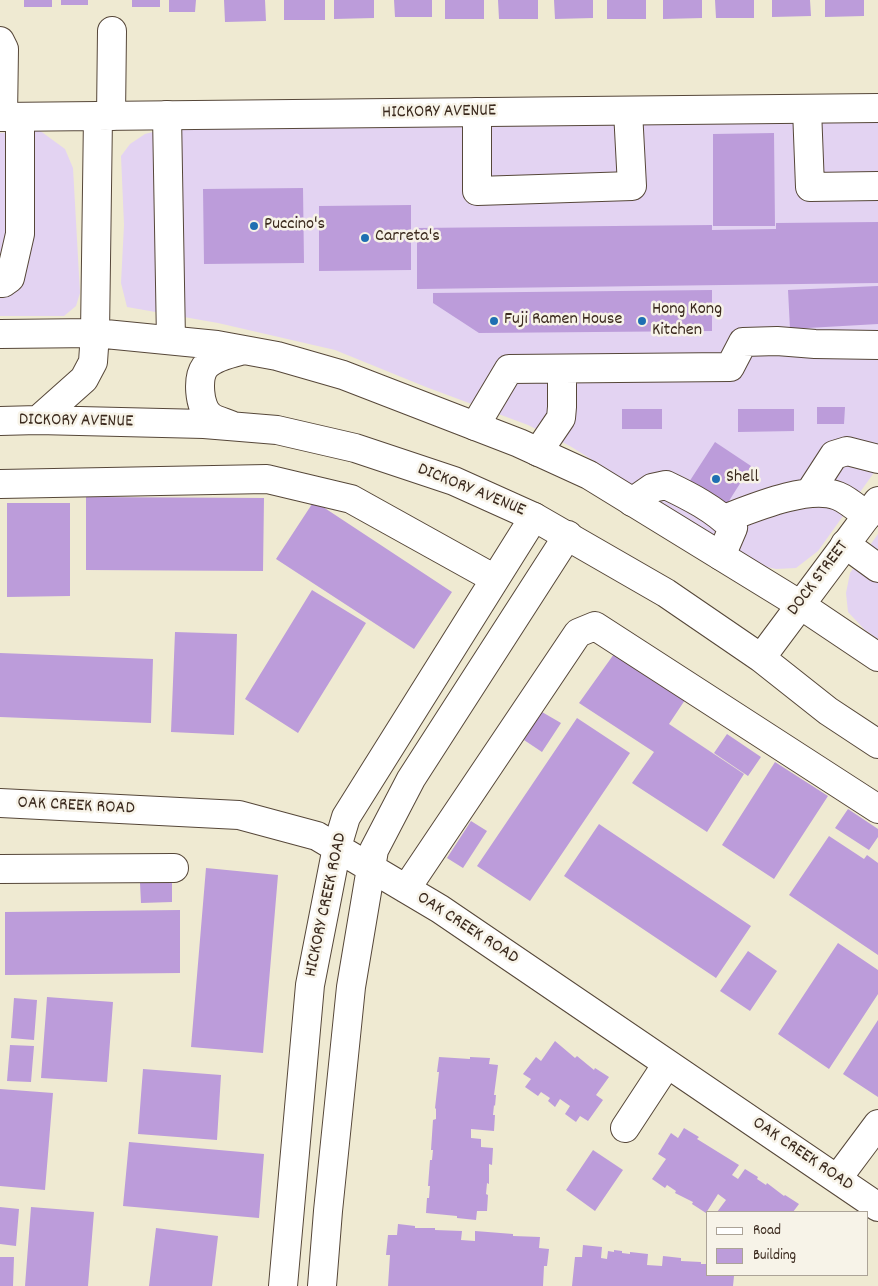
<!DOCTYPE html>
<html>
<head>
<meta charset="utf-8">
<style>
  body { margin:0 }
  #map { position:relative; width:878px; height:1286px; overflow:hidden; background:#efead2; font-family:Dekko,sans-serif }
  canvas { display:block }
  .legend { position:absolute; left:706px; top:1211px; width:162px; height:65px; box-sizing:border-box; background:#f7f3e8; border:1px solid #aca397; margin:0; padding:6px 9px; list-style:none; font-size:15px; color:#3b2a1e }
  .legend li { display:flex; align-items:center; gap:10px; height:25px }
  .legend b { width:25px; border:1px solid #aca397 }
</style>
</head>
<body>
<div id="map">
<canvas width="878" height="1286"></canvas>
<ul class="legend">
<li><b style="height:6px;background:#fff"></b>Road</li>
<li><b style="height:14px;background:#bc9cda"></b>Building</li>
</ul>
</div>
<script>
const ctx = document.querySelector('canvas').getContext('2d');
ctx.lineJoin = 'round';
function paint(path, color) {
  ctx.fillStyle = color;
  ctx.fill(path, 'evenodd');
}
function trace(path, color, width, dash) {
  ctx.strokeStyle = color;
  ctx.lineWidth = width;
  ctx.lineCap = dash ? 'butt' : 'round';
  ctx.setLineDash(dash || []);
  ctx.stroke(path);
}
function label(font, color, halo, rows, align = 'center') {
  ctx.font = font + ' Dekko,sans-serif';
  ctx.lineWidth = 5;
  ctx.setLineDash([]);
  ctx.textBaseline = 'middle';
  ctx.strokeStyle = halo;
  ctx.fillStyle = color;
  for (const [text, x, y, turn = 0] of rows) {
    ctx.save();
    ctx.translate(x, y);
    ctx.rotate((+turn || 0) * Math.PI / 180);
    ctx.textAlign = isNaN(turn) ? turn : align;
    if (halo) ctx.strokeText(text, 0, 0);
    ctx.fillText(text, 0, 0);
    ctx.restore();
  }
}
paint(new Path2D(`
  M878,119V467L818,551L796,568L776,569L757,565L701,528L570,446L528,425L426,387L335,350L218,323L127,307L121,283L124,225L121,156L130,144L145,134L180,125Z
  M39,130L65,149L73,168L80,293L76,306L64,316H0V133Z
  M878,534V639L865,630L848,612L846,593L850,573Z`), '#e3d3f2');
paint(new Path2D(`
  M24,0H52V7H24Z
  M61,0H88V5H61Z
  M132,0H160V7H132Z
  M169,0H196L195,12H169Z
  M224,0H265L266,21L225,22Z
  M284,0H325V20H284Z
  M334,0H374V18L334,19Z
  M394,0H432V17H395Z
  M445,0H484V19H445Z
  M498,0H538V19H499Z
  M554,0H593V18L555,19Z
  M607,0H646V19H607Z
  M663,0H702V18L663,19Z
  M715,0H754V18H716Z
  M772,0H810L811,16L772,17Z
  M825,0H864V16L825,17Z
  M774,133L775,226H713V134Z
  M303,188L304,263L204,264L203,189Z
  M411,205V270L319,271V206Z
  M878,222V283L417,289V228L712,225V230L776,229V223Z
  M878,286V324L790,329L788,290Z
  M712,290V331L479,333L433,303V293Z
  M817,407H845L844,424H817Z
  M622,409H662V429H622Z
  M738,409H794V431L738,432Z
  M715,442L751,466L717,520L680,496Z
  M86,497L264,498L263,571L86,570Z
  M314,501L452,592L414,649L276,559Z
  M7,503H70V596L7,597Z
  M312,590L366,623L298,733L245,699Z
  M175,632L237,634L234,735L171,732Z
  M0,653L153,659L151,723L0,717Z
  M614,654L685,700L669,724L744,774L707,832L632,783L654,752L579,703Z
  M542,712L561,723L542,752L524,740Z
  M577,718L630,753L530,901L477,866Z
  M727,734L761,757L748,776L714,753Z
  M775,762L828,796L774,879L722,845Z
  M848,809L878,829V837L869,850L835,828Z
  M471,821L487,831L463,868L447,858Z
  M599,824L751,926L716,978L564,876Z
  M829,836L864,859L867,855L878,863V955L789,895Z
  M206,868L278,875L263,1053L191,1047Z
  M172,882V902L141,903L140,883Z
  M180,910V973L5,975V912Z
  M838,943L878,970V994L829,1069L778,1034Z
  M748,951L777,971L750,1011L720,991Z
  M47,997L113,1002L107,1082L41,1078Z
  M14,998L37,1000L34,1040L11,1038Z
  M878,1020V1097L843,1074Z
  M555,1041L575,1058L577,1056L594,1070L595,1068L609,1077L596,1095L603,1100L588,1121L580,1116L576,1122L565,1114L570,1106L560,1099L555,1107L548,1101L550,1098L541,1092L538,1096L525,1087L531,1079L523,1074L536,1057L541,1061Z
  M10,1045L34,1046L31,1082L7,1081Z
  M439,1057L470,1059V1057L490,1058L489,1064L498,1065L494,1095H496L495,1106L494,1105L493,1115H495L494,1131L471,1129V1138L481,1139V1147L493,1148L492,1165L489,1164V1184L487,1183L486,1194L488,1195L487,1211H477L476,1220L457,1218V1216L426,1213L427,1198H429L430,1186H428L430,1160H432L433,1150H431L433,1120L436,1119V1109L435,1108L439,1072H437Z
  M143,1069L221,1075L217,1140L138,1134Z
  M0,1089L53,1093L45,1190L0,1186Z
  M684,1128L699,1137L697,1139L739,1165L732,1175L738,1179L745,1169L758,1177L757,1179L766,1185L767,1183L784,1196L785,1195L799,1204L793,1212H717L726,1200L718,1194L706,1213L692,1204L693,1202L675,1193L676,1191L667,1185L665,1188L652,1179L666,1159L658,1154L671,1133L678,1138Z
  M129,1142L264,1154L259,1218L123,1206Z
  M593,1150L623,1170L595,1211L566,1190Z
  M0,1207L19,1209L16,1246L0,1244Z
  M31,1207L94,1212L88,1286H25Z
  M398,1224L415,1226V1228H435V1230L462,1231L461,1240L475,1241V1231L513,1234V1236L540,1237L539,1248L549,1249L547,1266H544L543,1286H388L390,1255H386L388,1235H397Z
  M156,1228L218,1236L212,1286H149Z
  M583,1245L602,1247L601,1258L607,1259L608,1251L614,1252V1250L622,1251V1253L630,1254V1252L648,1254L647,1265L662,1266L663,1256L681,1258V1261L701,1262V1264H707V1275L734,1276L733,1286H572L575,1257H582Z
  M0,1257H14L13,1286H0Z`), '#bc9cda');
const minor = new Path2D(`
  M0,41L4,49L3,117
  M807,109L810,187L878,186
  M477,112V191L632,186L628,111
  M167,115L171,340
  M111,116L112,31
  M0,283H3L10,278L20,234V117
  M475,426L509,369L730,367L743,342L777,341L815,344L878,345
  M538,452L561,418L562,407V369
  M0,484L267,479L351,499L495,579
  M810,492L834,455L847,451L878,459
  M632,502L652,488L666,485C689,496 715,509 733,528L721,556
  M724,519C753,508 809,484 838,496C848,500 858,509 867,516
  M845,544L878,568
  M0,803L239,815L317,836L440,909L878,1207
  M0,869L174,868
  M406,889L578,633L595,626L878,809
  M625,1128L667,1064
  M837,1179L878,1124
  M283,1286L310,985L337,847L346,817L534,517
  M322,1286L328,1211L351,987L374,850L411,779L568,535`);
const major = new Path2D(`
  M0,117L878,108
  M0,334L95,333L217,345L277,356L343,375L519,443L589,475L799,604L878,657
  M38,420L84,379L93,362L95,333L98,116
  M0,421L38,420L204,424L277,430L355,448L454,481L534,517L666,593L761,658L828,711L878,744
  M231,425C224,422 214,420 209,415C199,406 197,378 205,367C213,357 233,353 244,350
  M761,658L878,501`);
trace(minor, '#564739', 30);
trace(major, '#564739', 30);
trace(minor, '#fff', 28);
trace(major, '#fff', 28);
for (const [x, y, r, color] of [
  [254,226,5,"#1f6fb2"],
  [365,238,5,"#1f6fb2"],
  [494,321,5,"#1f6fb2"],
  [642,321,5,"#1f6fb2"],
  [716,479,5,"#1f6fb2"]
]) {
  const dot = new Path2D();
  dot.arc(x, y, r, 0, 2 * Math.PI);
  ctx.fillStyle = color;
  ctx.fill(dot);
  trace(dot, '#f7f3e8', 2);
}
label('18px', '#3b2a1e', '#f7f3e8', [
  ["HICKORY AVENUE",439,113,-1],
  ["DICKORY AVENUE",76,422,1],
  ["DICKORY AVENUE",471,491,22],
  ["DOCK STREET",819,579,-53],
  ["OAK CREEK ROAD",76,807,3],
  ["HICKORY CREEK ROAD",327,905,-78],
  ["OAK CREEK ROAD",467,929,33],
  ["OAK CREEK ROAD",802,1155,34]
]);
label('18px', '#3b2a1e', '#f7f3e8', [
  ["Puccino's",264,226],
  ["Carreta's",375,238],
  ["Hong Kong",652,311],
  ["Kitchen",652,332],
  ["Fuji Ramen House",504,321],
  ["Shell",726,479]
], 'left');
</script>
</body>
</html>
